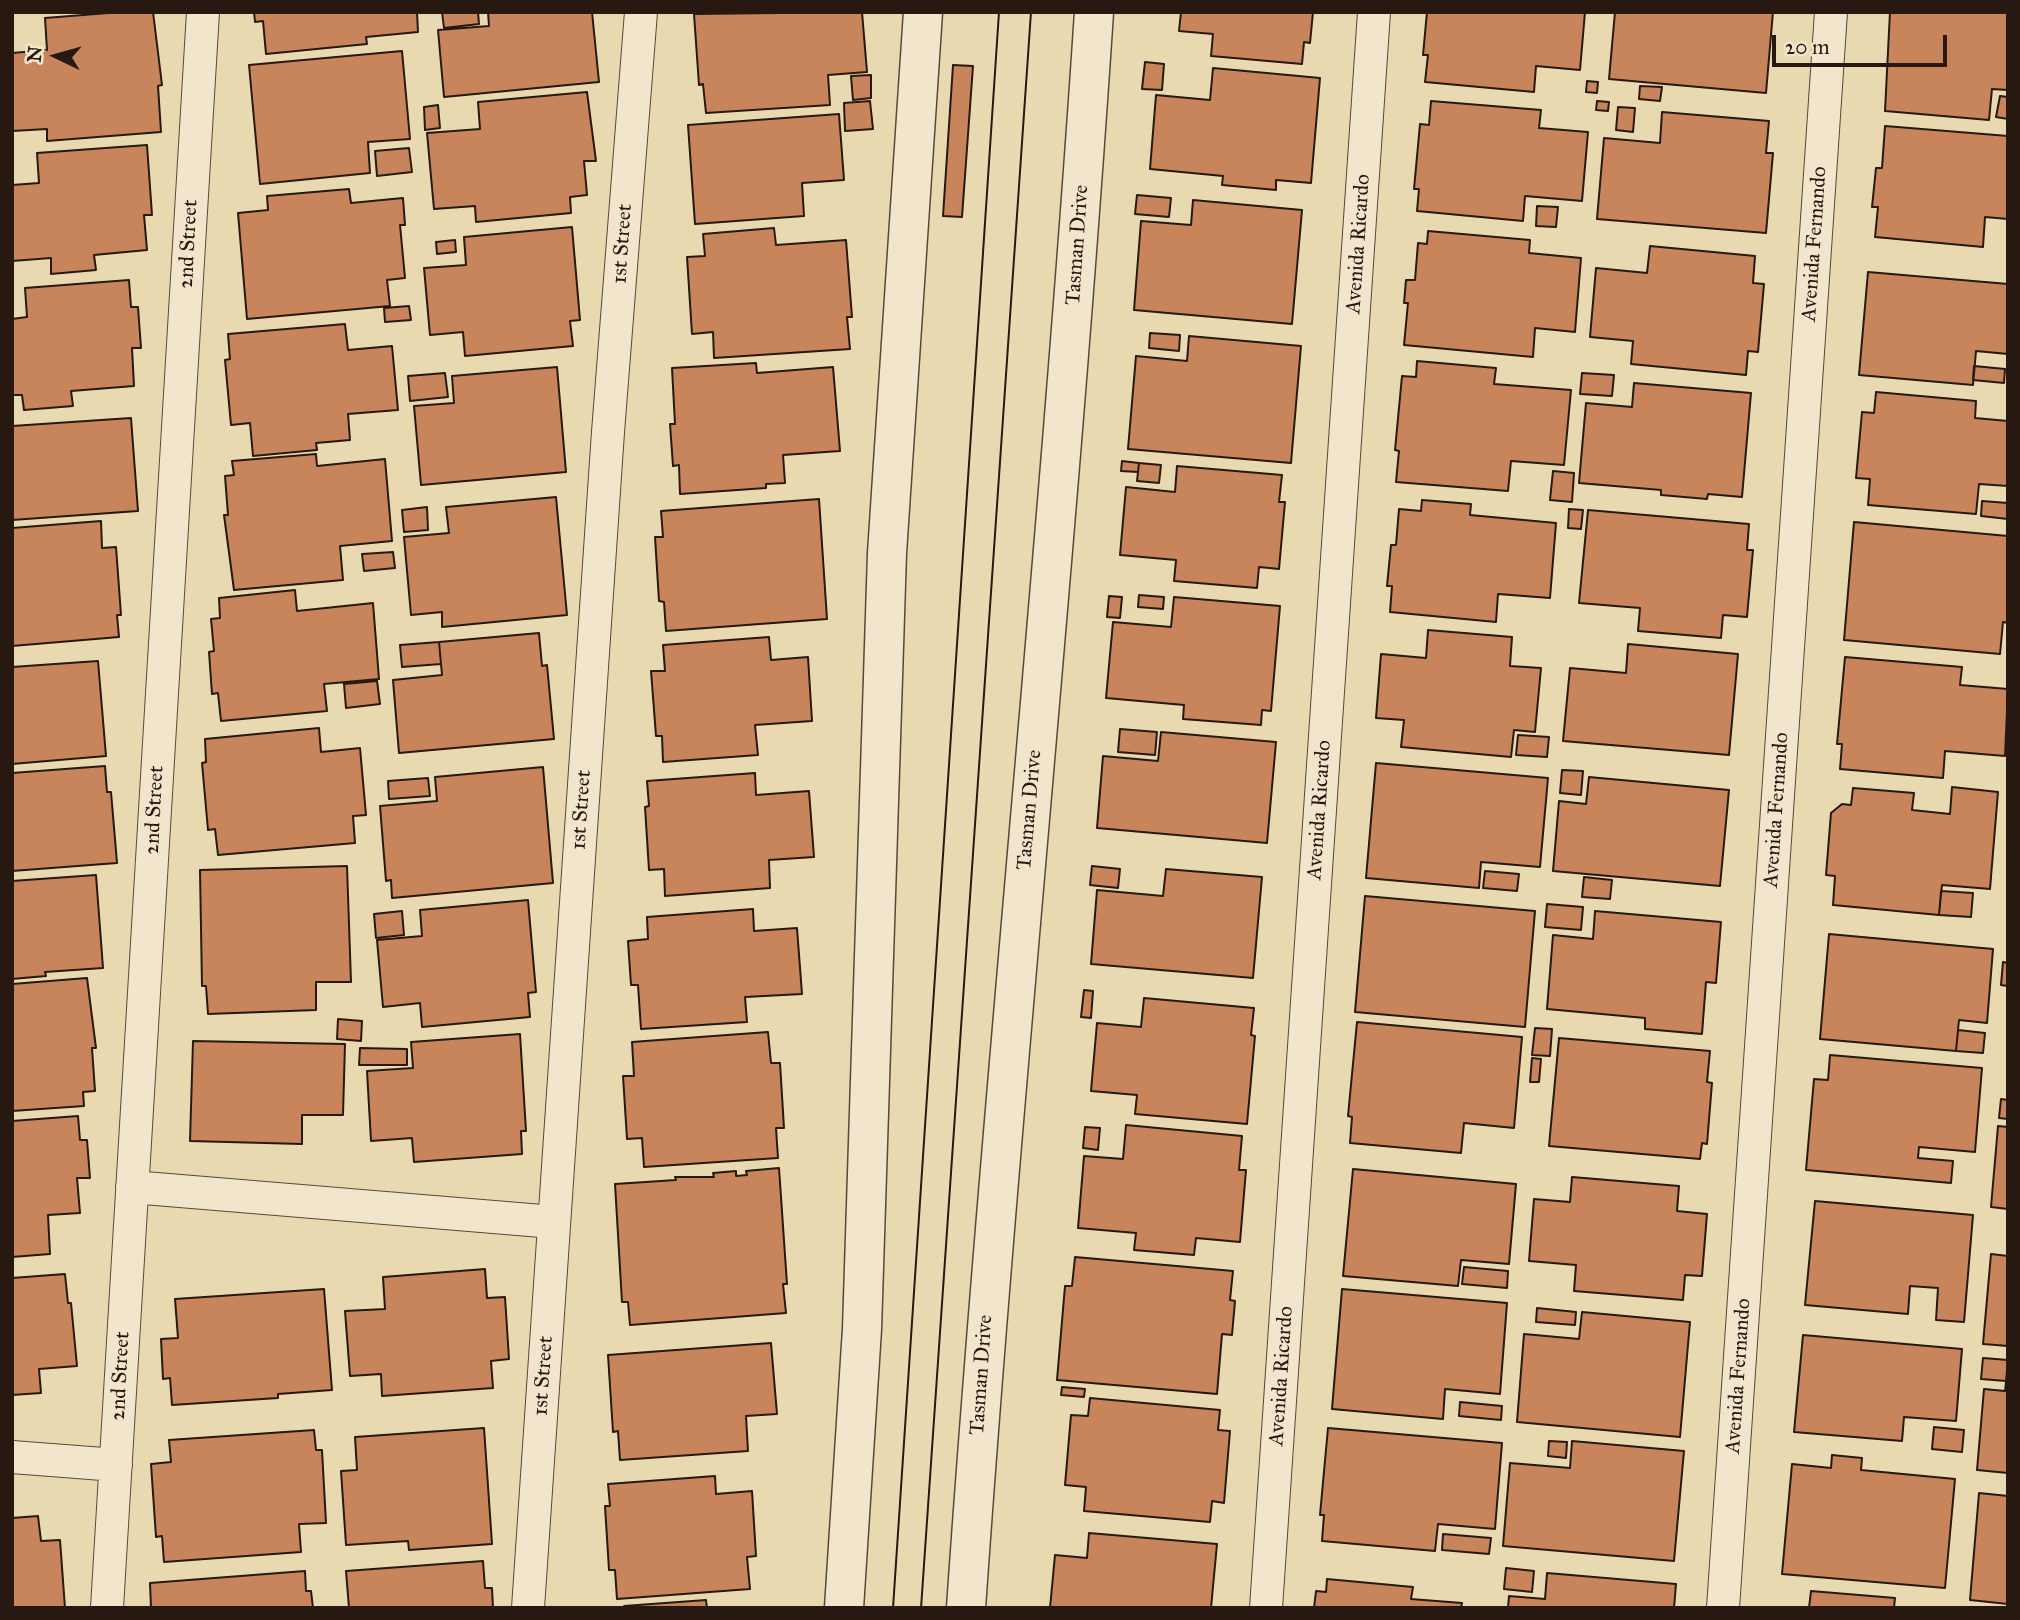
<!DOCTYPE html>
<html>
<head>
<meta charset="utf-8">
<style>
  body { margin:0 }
  #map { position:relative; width:2020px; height:1620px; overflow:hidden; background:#e9d9b1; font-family:"IM FELL Great Primer",serif }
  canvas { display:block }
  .frame { position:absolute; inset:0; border:14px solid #271812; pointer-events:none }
  .north { position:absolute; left:21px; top:21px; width:70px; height:70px; -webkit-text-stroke:5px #f1e6cc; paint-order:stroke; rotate:275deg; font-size:19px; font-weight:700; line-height:28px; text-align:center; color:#271812 }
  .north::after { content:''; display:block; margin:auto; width:24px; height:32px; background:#271812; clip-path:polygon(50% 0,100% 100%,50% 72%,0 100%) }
  .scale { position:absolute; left:1772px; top:35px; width:175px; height:32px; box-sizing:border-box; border:4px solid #271812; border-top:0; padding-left:9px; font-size:21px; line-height:24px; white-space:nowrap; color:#271812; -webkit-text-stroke:5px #f1e6cc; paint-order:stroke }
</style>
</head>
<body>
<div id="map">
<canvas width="2020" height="1620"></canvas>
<div class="frame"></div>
<div class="north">N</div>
<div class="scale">20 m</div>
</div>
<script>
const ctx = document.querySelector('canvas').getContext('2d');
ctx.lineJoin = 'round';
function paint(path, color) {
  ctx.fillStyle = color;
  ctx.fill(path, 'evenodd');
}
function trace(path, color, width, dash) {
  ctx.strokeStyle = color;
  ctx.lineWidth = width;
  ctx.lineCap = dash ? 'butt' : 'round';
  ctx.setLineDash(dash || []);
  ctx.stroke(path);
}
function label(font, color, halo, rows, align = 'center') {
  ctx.font = font + ' "IM FELL Great Primer",serif';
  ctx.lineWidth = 5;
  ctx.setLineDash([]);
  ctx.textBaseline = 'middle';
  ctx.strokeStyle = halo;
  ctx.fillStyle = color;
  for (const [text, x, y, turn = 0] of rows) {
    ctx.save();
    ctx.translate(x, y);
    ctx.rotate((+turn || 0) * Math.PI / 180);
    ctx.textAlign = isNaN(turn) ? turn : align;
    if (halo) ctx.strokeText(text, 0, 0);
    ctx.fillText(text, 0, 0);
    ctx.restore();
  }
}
const building = new Path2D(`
  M121,12H153L162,85L158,86L161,132L47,141V129L12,131V53L47,50L45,18Z
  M254,12H417L418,32L366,37L367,44L266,54L263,21L255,22Z
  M442,12H478L479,24L444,28Z
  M488,12H592L599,82L444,97L438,30L489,26Z
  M862,12L867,72L828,75L830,105L706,113L703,84L699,85L694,14Z
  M1181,12H1313L1310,43L1304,42L1302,64L1211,56L1213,34L1179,31Z
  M1427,12H1585L1580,70L1536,66L1534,92L1425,82L1428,55H1423Z
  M1615,12H1773L1766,93L1609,79Z
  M1890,12H2008V90L1992,89L1989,120L1885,111Z
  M402,51L410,139L368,142L370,173L260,184L249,65Z
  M1145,62L1164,64L1162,90L1142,89Z
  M953,65L973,66L962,217L943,216Z
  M1213,68L1320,78L1311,183L1276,180V190L1222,185L1223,176L1150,169L1156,95L1210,100Z
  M871,75V98L853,100L851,76Z
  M1587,81L1598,82L1597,93L1586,92Z
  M1640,86L1662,87L1660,101L1639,99Z
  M587,92L596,161H584L587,195L570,197L571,213L476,222L475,206L434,209L427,133L480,129L478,102Z
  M2000,96L2008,97V119L1996,117Z
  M870,101L873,129L845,131L844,103Z
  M1431,101L1541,110L1539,128L1588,132L1582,201L1525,196L1523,221L1417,211L1419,189H1414L1420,124L1429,125Z
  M1597,101L1609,102L1608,111L1596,110Z
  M438,105L440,128L425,130L424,107Z
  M1618,107L1635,108L1633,132L1616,130Z
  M1662,112L1769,121L1766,153H1773L1766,233L1597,219L1604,138L1660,143Z
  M839,114L844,180L802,183L804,216L695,224L688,125Z
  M1885,126L2008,136V219L1985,217L1983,247L1875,237L1878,207H1872L1876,168H1882Z
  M147,145L152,215H144L147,250L94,255L96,270L51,274V258L12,261V185L39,183L37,153Z
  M409,148L412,172L377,176L375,151Z
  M349,189L351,203L403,198L405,225H400L405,278L387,280L390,306L247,319L238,213L268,210L267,196Z
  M1137,195L1171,198L1169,217L1135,214Z
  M1193,200L1302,210L1292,324L1134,310L1141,221L1191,225Z
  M1537,206L1558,207L1556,227L1536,226Z
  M572,227L580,320L570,321L573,346L465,356L463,332L430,335L424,268L466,265L464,237Z
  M774,228L776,245L846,240L852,317H847L850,349L714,358L713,332L692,334L687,257L705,256L703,234Z
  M1428,231L1530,240L1529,253L1581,258L1575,332L1535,328L1533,357L1404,345L1408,303H1404L1406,280H1415L1418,243L1427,244Z
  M455,240L456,252L437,254L436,242Z
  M1650,246L1755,256L1753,283L1764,284L1758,352L1748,351L1746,375L1631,364L1633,341L1590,337L1596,268L1647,273Z
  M1868,272L2008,284V354L1976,351L1973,385L1859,375Z
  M129,280L131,307H138L141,348H132L134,386L71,391L73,406L24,410L22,395H12V319L27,317L25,288Z
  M409,306L411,320L385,322L384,308Z
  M345,324L348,350L392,346L398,410L348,414L350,440L316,443L317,450L253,456L250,423L231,425L225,360L230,359L228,334Z
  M1150,333L1180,335L1179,351L1149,348Z
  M1189,336L1301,346L1291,463L1128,449L1136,356L1187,361Z
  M1417,361L1496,368L1494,384L1571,390L1564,465L1511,461L1508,491L1396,482L1399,451L1395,450L1402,376L1416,377Z
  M756,363L757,373L833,367L840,451L783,455L785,483L766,484V488L680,494L679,465L673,466L670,424H675L672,368Z
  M1974,366L2005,369L2004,383L1973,380Z
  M557,367L566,472L421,485L414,406L454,403L452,376Z
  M445,373L448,397L410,401L408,376Z
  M1582,373L1614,375L1612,396L1580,394Z
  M1634,383L1751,393L1742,497L1708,494L1707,499L1661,495V490L1579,483L1586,403L1632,407Z
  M1876,392L1976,401L1975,418L2008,421V486L1979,484L1976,514L1868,505L1870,479L1856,478L1862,412L1874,413Z
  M131,418L138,511L12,520V426Z
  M316,454L317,466L385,459L392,541L340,546L343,580L234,590L224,515H228L225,476L234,475L232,461Z
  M1122,461L1139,463L1138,472L1121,471Z
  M1139,463L1161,465L1159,483L1137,481Z
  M1177,466L1282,475L1279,502H1285L1279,569L1259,567L1257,588L1174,581L1176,560L1120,555L1126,487L1175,492Z
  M1553,471L1574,473L1572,502L1550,500Z
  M556,497L567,615L442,627V612L411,615L404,537L449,533L446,507Z
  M819,499L827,619L666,631L664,602L659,601L655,537H663L661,511Z
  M1422,500L1471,504L1470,515L1556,523L1550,598L1498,594L1496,622L1390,612L1392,586H1387L1391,545H1396L1399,509L1421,511Z
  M1982,501L2008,503V519L1981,516Z
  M427,507L428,530L404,532L402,510Z
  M1569,509L1583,510L1581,529L1568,528Z
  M1588,510L1749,524L1747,550H1753L1747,617L1723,615L1721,638L1638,631L1640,608L1579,603Z
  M101,521L102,548L116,547L121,615H117L119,637L12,646V528Z
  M1854,522L2008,536V623L2003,622L2000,654L1844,640Z
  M393,552L395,568L364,571L362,554Z
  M295,590L297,611L373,603L379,679L324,684L327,711L221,721L218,693L212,694L209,652L214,651L211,619L220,618L219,598Z
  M1139,595L1164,597L1163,609L1138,607Z
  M1109,596L1122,597L1120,618L1107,617Z
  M1174,597L1280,606L1271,711L1262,710L1261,725L1183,719L1184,705L1106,698L1113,622L1171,627Z
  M1428,630L1512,637L1510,666L1541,668L1535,732L1514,730L1511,757L1401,747L1404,720L1376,718L1381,654L1426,658Z
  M539,633L542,666L547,665L554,739L399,753L393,680L442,675L439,642Z
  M769,637L771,660L808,657L812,721L755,725L758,755L663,762L662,736H656L651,671H665L663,645Z
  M439,642L441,664L402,667L400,645Z
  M1628,644L1738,654L1729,755L1563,741L1570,668L1626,673Z
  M1845,657L1962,667L1960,685L2008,689L2005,756L1945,751L1943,778L1840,769L1842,744H1837Z
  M98,661L106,756L12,764V667Z
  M377,681L380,704L346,708L344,684Z
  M319,728L321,752L360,748L366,815L353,816L355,843L218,855L215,829L208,830L202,763L206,762L205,739Z
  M1120,729L1157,732L1155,755L1118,752Z
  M1161,732L1276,742L1267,843L1097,828L1103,756L1158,761Z
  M1518,735L1549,737L1547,757L1516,755Z
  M1376,763L1548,778L1540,867L1481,862L1479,888L1366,878Z
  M105,766L107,792H111L117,863L12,871V773Z
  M543,767L553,883L392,898L391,880L386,881L380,806L437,801L435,777Z
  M1562,770L1583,771L1581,795L1560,793Z
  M755,773L756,795L809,791L814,857L769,860L770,888L665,896L664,869L649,870L645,807L649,806L647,781Z
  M1589,777L1729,790L1720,886L1553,871L1559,801L1586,804Z
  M428,778L430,796L389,799L388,781Z
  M1952,787L1998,792L1990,889L1942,885L1939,915L1833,905L1835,876L1826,875L1831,813L1842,804L1851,805L1853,788L1914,793L1912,810L1950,814Z
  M347,866L351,982H316V1010L208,1014L206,986H202L200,870Z
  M1092,866L1120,869L1118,888L1090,885Z
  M1166,869L1262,877L1253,978L1091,964L1097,890L1163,896Z
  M1485,871L1519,874L1517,891L1483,888Z
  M96,875L103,968L45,972L46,976L12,979V881Z
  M1584,877L1612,880L1610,899L1582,897Z
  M1941,891L1973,893L1971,917L1939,915Z
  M1365,896L1535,911L1525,1027L1355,1012Z
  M528,900L536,992L528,993L530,1017L422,1027L420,1003L383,1007L377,940L422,936L420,910Z
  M1547,904L1583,907L1581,930L1545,927Z
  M753,909L754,931L797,928L802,994L745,997L747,1022L641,1029L638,985H631L628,941L648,939L647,917Z
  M402,911L404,935L376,938L374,914Z
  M1595,911L1721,922L1716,983L1706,982L1702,1034L1645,1029V1018L1547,1009L1553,935L1593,939Z
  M1829,934L1993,949L1987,1023L1959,1020L1956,1051L1820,1039Z
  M2003,962L2008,963V986L2001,985Z
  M87,978L96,1048H92L95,1091L83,1092L84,1106L12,1111V984Z
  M1084,990L1093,991L1091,1018L1081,1017Z
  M1144,998L1254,1008L1251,1035L1255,1036L1247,1124L1135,1114L1137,1095L1091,1091L1097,1023L1141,1027Z
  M338,1019L362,1021L361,1041L337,1039Z
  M1357,1022L1522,1037L1514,1128L1464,1123L1461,1153L1350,1143L1352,1117L1348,1116Z
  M1535,1028L1552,1029L1550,1056L1532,1055Z
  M1958,1030L1985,1033L1983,1053L1956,1051Z
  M768,1032L771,1063H780L784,1128H776L778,1158L644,1167L642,1138L627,1139L623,1076H634L632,1042Z
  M520,1034L526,1131H521L522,1154L414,1162L412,1138L371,1141L367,1071L413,1068L411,1042Z
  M1559,1038L1710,1051L1707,1082L1712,1083L1707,1144L1702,1143L1700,1159L1549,1146Z
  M193,1041L345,1044L343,1115H302V1144L190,1141Z
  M360,1048L407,1049V1065H359Z
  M1830,1055L1982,1068L1975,1152L1919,1147L1918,1158L1953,1161L1951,1183L1806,1170L1814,1079L1828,1080Z
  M1532,1058L1541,1059L1539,1082H1530Z
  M2001,1099L2008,1100V1119L1999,1118Z
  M78,1116L80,1140H87L90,1178H77L80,1213L48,1215L50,1254L12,1257V1121Z
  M1126,1125L1242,1136L1239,1170H1246L1240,1242L1196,1238L1194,1255L1134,1250L1136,1233L1078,1228L1084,1156L1123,1159Z
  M1998,1126L2008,1127V1209L1991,1207Z
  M1085,1127L1100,1128L1098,1150L1083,1148Z
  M779,1168L787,1284H783L786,1313L630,1325L628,1302H622L615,1184L676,1180L675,1177H714L713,1173L736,1171V1176L747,1175L746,1171Z
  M1353,1169L1516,1184L1509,1264L1461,1260L1458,1286L1343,1276Z
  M1572,1177L1679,1186L1677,1211L1707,1214L1702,1276L1685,1275L1683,1300L1574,1291L1576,1265L1529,1261L1534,1199L1570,1202Z
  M1815,1201L1973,1215L1964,1322L1936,1320L1938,1288L1910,1286L1908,1314L1805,1305Z
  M1991,1254L2008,1256V1346L1983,1344Z
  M1075,1257L1233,1271L1230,1300L1235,1301L1232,1335L1222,1334L1217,1394L1057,1380L1065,1286H1072Z
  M1464,1267L1508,1271L1507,1288L1462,1284Z
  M485,1269L487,1298L505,1297L509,1359L491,1361L493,1388L382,1396L381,1374L350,1376L345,1311L385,1309L383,1277Z
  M65,1274L68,1303H71L77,1366L39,1369L41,1393L12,1395V1278Z
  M324,1289L332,1390L278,1394V1398L172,1405L170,1378L163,1379L161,1339L178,1338L175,1299Z
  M1342,1289L1507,1303L1500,1394L1445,1389L1443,1419L1332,1409Z
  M1537,1308L1576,1312L1575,1325L1536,1322Z
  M1582,1312L1690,1322L1680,1437L1517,1422L1524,1334L1579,1339Z
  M1803,1335L1962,1349L1956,1421L1904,1417L1902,1441L1794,1432Z
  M771,1343L777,1414L746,1416L748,1451L620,1460L618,1431L613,1432L608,1355Z
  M1983,1358L2008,1360L2006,1381L1981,1379Z
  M2008,1364V1473L1977,1470L1984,1389L2005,1391Z
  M1062,1387L1085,1389L1084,1397L1061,1395Z
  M1090,1398L1220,1410L1218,1430L1230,1431L1224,1503L1212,1501L1210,1522L1084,1511L1086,1487L1065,1485L1071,1415L1088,1416Z
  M1460,1402L1502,1406L1501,1420L1459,1416Z
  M1934,1427L1964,1430L1962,1452L1932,1449Z
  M484,1428L492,1544L409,1550L408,1541L346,1545L341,1471L357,1470L355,1437Z
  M1328,1428L1502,1443L1495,1529L1438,1524L1435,1551L1322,1541L1324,1515H1320Z
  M314,1430L316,1450H322L326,1523L299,1524L301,1552L164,1562L162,1536L156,1537L151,1464L171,1462L169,1440Z
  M1549,1441L1567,1442L1566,1458L1548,1456Z
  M1572,1441L1684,1451L1674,1561L1503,1546L1510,1463L1570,1468Z
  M1832,1455L1862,1458L1861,1470L1955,1479L1945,1588L1782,1574L1792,1464L1831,1468Z
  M715,1476L716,1494L752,1491L756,1556L747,1557L750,1589L617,1599L615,1570H609L605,1506H610L608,1484Z
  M1979,1493L2008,1496V1604L1970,1600Z
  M38,1516L41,1541L60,1540L65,1608H12V1518Z
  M1089,1533L1217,1544L1211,1608H1050L1055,1555L1087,1558Z
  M1443,1534L1491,1538L1489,1554L1442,1550Z
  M483,1561L485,1588H492L493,1608H349L346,1571Z
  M1506,1568L1534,1571L1532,1592L1504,1589Z
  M305,1571L306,1591H311L313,1608H151L150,1583Z
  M1547,1573L1676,1584L1674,1608H1508L1509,1596L1545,1599Z
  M1327,1579L1413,1587L1411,1599L1462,1603L1461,1608H1314L1316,1591L1326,1592Z
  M1811,1591L1895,1598L1894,1608H1809Z
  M706,1600L707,1608H624V1606Z`);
paint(building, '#c8855b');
trace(building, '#271812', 2);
const service = new Path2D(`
  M132,1187L554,1222
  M12,1457L116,1465
  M107,1608L203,12
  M528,1608L608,432L641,12
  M1266,1608L1374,12
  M1723,1608L1831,12`);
const tertiary = new Path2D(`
  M844,1608L862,1329L887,553L923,12
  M966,1608C1003,1075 1059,545 1094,12`);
trace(service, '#58483a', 34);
trace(tertiary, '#58483a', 41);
trace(service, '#f1e6cc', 32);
trace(tertiary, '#f1e6cc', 38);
trace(new Path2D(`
  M893,1608L999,12
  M921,1608L1031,12`), '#271812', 2);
label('21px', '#271812', '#f1e6cc', [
  ["2nd Street",189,244,-87],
  ["1st Street",623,244,-86],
  ["Avenida Ricardo",1359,244,-86],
  ["Avenida Fernando",1815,244,-86],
  ["Tasman Drive",1078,245,-86],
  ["2nd Street",155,810,-87],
  ["1st Street",582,810,-86],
  ["Tasman Drive",1030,810,-85],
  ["Avenida Ricardo",1320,810,-86],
  ["Avenida Fernando",1777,810,-86],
  ["Tasman Drive",982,1375,-86],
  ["2nd Street",121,1376,-87],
  ["1st Street",544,1376,-86],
  ["Avenida Ricardo",1282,1376,-86],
  ["Avenida Fernando",1739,1376,-86]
]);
</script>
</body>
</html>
